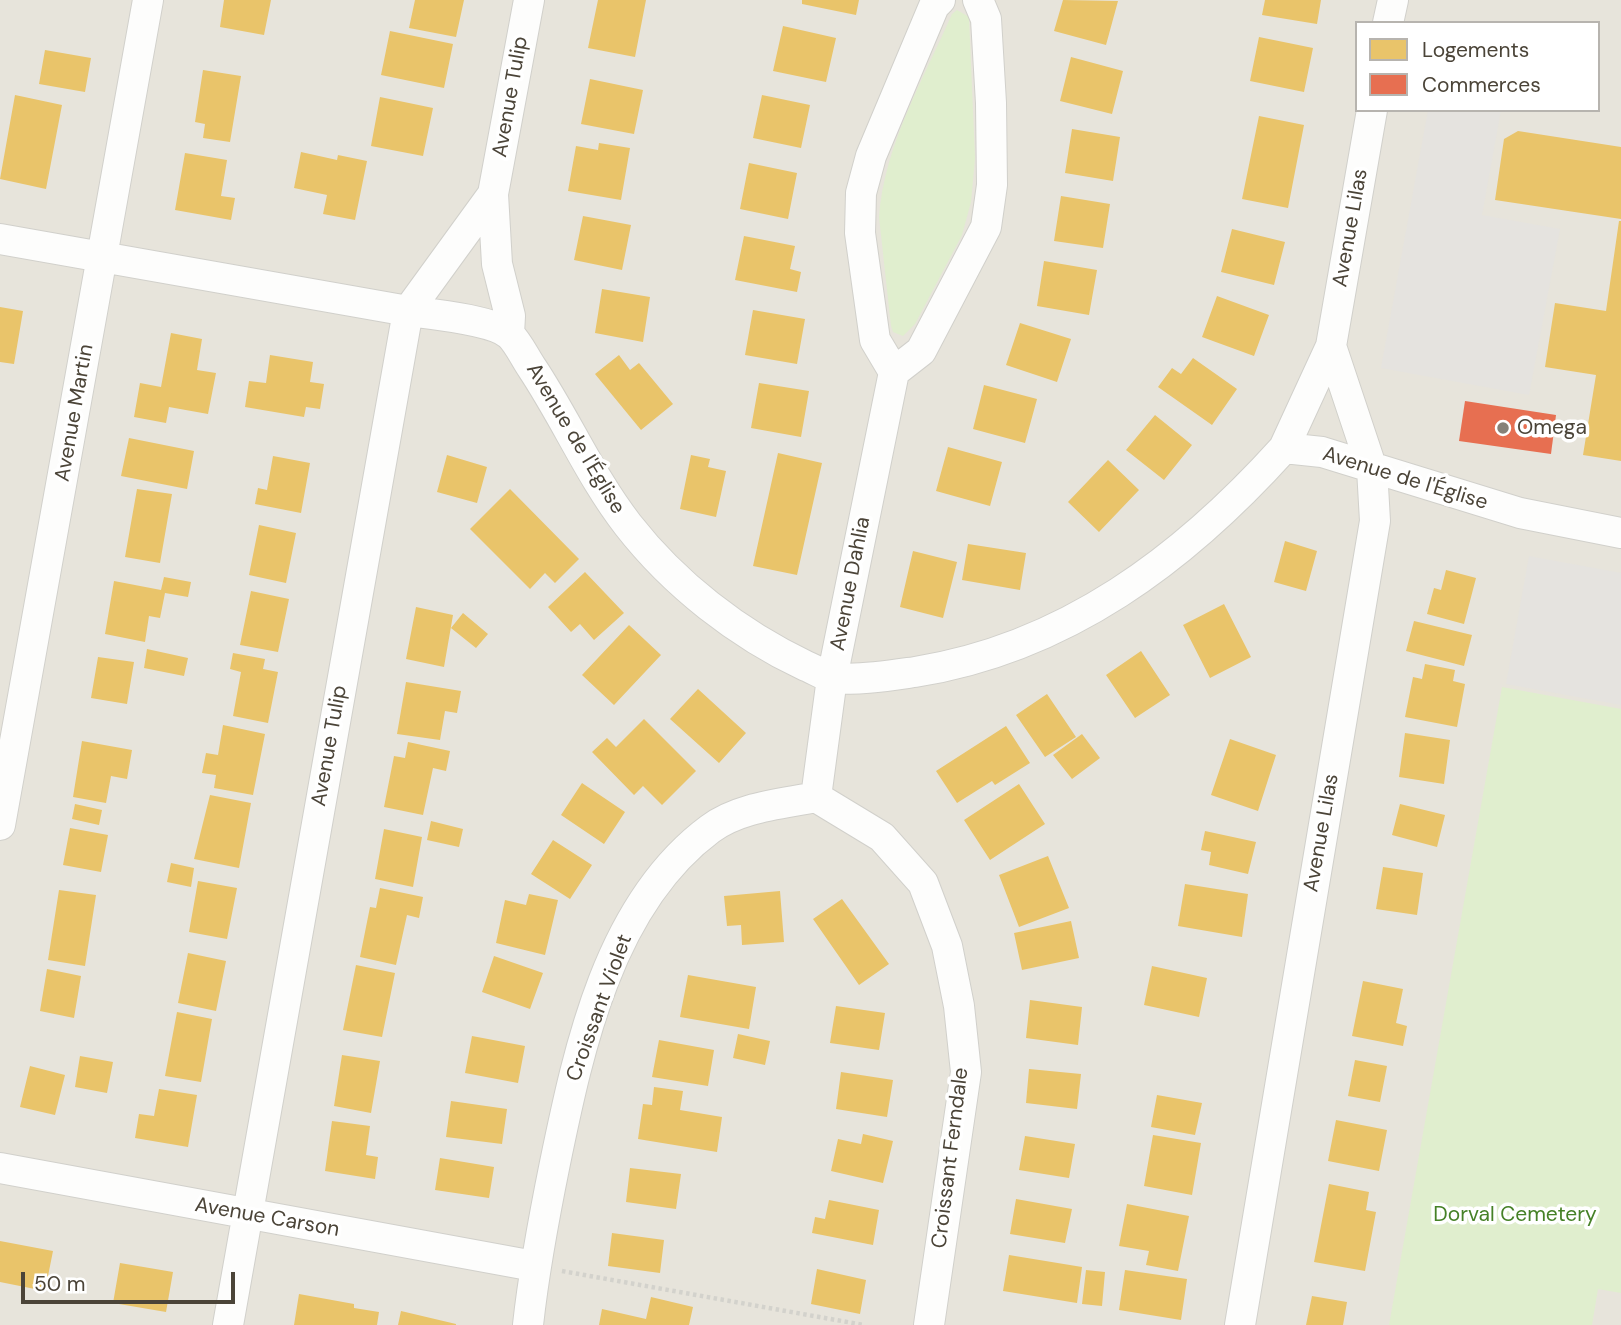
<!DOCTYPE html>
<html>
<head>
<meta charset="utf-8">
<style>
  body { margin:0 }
  #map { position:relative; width:1621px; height:1325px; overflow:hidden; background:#f3f2ee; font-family:"DM Sans",sans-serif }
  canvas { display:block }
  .legend { position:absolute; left:1355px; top:21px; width:245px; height:91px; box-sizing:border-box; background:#fff; border:2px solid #b7b4af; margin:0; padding:9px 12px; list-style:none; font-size:21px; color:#4b4438 }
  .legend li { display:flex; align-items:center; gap:14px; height:35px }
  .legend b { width:35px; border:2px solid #b7b4af }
  .scale { position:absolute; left:21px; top:1272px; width:214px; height:32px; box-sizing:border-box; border:4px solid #4b4438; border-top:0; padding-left:9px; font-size:21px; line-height:24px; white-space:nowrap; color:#4b4438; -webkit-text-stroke:5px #fff; paint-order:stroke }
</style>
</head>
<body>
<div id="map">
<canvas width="1621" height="1325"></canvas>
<ul class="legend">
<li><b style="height:19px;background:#e9c46a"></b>Logements</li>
<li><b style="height:19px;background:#e76f51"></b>Commerces</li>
</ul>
<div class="scale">50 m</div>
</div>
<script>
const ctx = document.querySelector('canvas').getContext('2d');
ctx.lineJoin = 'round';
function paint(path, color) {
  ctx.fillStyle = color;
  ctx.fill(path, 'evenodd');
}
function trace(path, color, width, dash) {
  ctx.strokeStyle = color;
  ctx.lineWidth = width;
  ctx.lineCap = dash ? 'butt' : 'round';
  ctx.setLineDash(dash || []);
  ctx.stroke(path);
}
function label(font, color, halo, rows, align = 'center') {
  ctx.font = font + ' "DM Sans",sans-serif';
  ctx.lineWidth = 7;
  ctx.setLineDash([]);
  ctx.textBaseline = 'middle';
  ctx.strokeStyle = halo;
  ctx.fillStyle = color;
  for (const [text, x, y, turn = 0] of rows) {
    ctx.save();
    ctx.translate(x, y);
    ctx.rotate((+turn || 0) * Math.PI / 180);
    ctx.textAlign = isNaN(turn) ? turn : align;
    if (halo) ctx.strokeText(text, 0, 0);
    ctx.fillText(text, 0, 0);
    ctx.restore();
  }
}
paint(new Path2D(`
  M0,0H1621V1325H0ZM1357,23H1598V110H1357Z`), '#e7e4db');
paint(new Path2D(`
  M957,10L969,17L975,158L971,202L962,235L915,324L903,336L893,332L891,326L879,217C884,146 924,78 952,14Z
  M1502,687L1621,709V1293L1598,1289L1592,1325H1389Z`), '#e0eece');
paint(new Path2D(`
  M1428,110H1501L1482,215L1560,229L1529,395L1381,368Z
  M1529,556L1621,573V705L1506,684Z`), '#e5e3df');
paint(new Path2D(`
  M224,0H271L264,35L220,27Z
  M415,0H464L456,37L409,28Z
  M598,0H646L635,57L588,48Z
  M802,0H859L856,15L802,4Z
  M1063,0L1118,1L1106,45L1054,31Z
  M1265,0H1321L1317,24L1262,15Z
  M783,26L836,38L826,82L773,71Z
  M390,31L453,44L444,88L381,75Z
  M1259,37L1313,48L1304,92L1250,81Z
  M45,50L91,58L85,92L39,84Z
  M1071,57L1123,71L1112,114L1060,101Z
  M203,70L241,76L230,142L203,138L205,124L195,122Z
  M590,79L643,90L634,134L581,124Z
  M15,95L62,105L46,189L0,179Z
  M762,95L810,105L801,148L753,138Z
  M380,97L433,108L423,156L371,146Z
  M1259,116L1304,125L1288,208L1242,199Z
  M1072,129L1120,137L1113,181L1065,173Z
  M1518,131L1621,147V219L1495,200L1504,139Z
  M599,143L630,148L621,200L568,191L576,146L598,150Z
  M301,152L337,160L338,155L367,161L355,220L323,214L327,195L294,188Z
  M185,153L227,160L221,196L235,198L231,220L175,210Z
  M749,163L797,173L788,219L740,209Z
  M1061,196L1110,204L1103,248L1054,241Z
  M583,216L631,225L622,270L574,260Z
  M1619,221H1621V461L1583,455L1596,375L1545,367L1555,303L1606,311Z
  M1232,229L1285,242L1274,285L1221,272Z
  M744,236L795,246L790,269L801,272L797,292L735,280Z
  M1044,261L1097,270L1089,315L1037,306Z
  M602,289L650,297L643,342L595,333Z
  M1217,296L1269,315L1254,356L1202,337Z
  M0,307L23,311L14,364L0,362Z
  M753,310L805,319L797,364L745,355Z
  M1020,323L1071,339L1057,382L1006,365Z
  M171,333L202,339L197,370L216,373L208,414L169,407L166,423L134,417L140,383L161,387Z
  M270,355L313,362L310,382L324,384L320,409L306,407L304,417L245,407L249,381L266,383Z
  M619,355L630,370L639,363L673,404L641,430L595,374Z
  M1193,358L1237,389L1212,425L1158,387L1172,368L1181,374Z
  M759,383L809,391L801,437L751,428Z
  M984,385L1037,399L1025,443L973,429Z
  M1155,415L1192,445L1164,480L1126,450Z
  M129,438L194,451L187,489L121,476Z
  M948,447L1002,462L990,506L936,491Z
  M778,453L822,463L797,575L753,566Z
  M447,455L487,467L477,503L437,492Z
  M691,455L710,459L708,467L726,471L716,517L680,509Z
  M273,456L310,463L301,513L255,504L258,488L267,490Z
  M1108,460L1139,490L1099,532L1068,502Z
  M137,489L172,494L160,563L125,557Z
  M510,489L579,559L555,583L545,573L530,589L470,529Z
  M259,525L296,533L286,583L249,575Z
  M1285,541L1317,551L1306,591L1274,582Z
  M968,544L1026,553L1020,590L962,580Z
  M913,551L957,562L943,618L900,607Z
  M1446,570L1476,578L1464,624L1427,614L1434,588L1441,590Z
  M585,572L624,613L594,640L580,624L571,632L548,607Z
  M164,577L191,582L188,597L165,593L160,618L149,616L145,642L105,634L114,581L161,590Z
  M251,591L289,599L278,652L240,645Z
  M1224,604L1251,657L1210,678L1183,625Z
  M416,607L453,615L444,667L406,659Z
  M463,613L488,634L476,648L451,628Z
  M1414,621L1472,635L1464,666L1406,651Z
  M629,625L661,655L614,705L582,675Z
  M147,649L188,658L184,676L144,668Z
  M1141,651L1170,695L1135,718L1106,675Z
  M233,653L265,659L263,669L278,672L268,723L233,716L241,672L230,669Z
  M98,657L134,662L127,704L91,698Z
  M1425,664L1455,670L1453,681L1465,684L1457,727L1405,717L1413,677L1422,679Z
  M406,682L461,691L457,713L445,711L440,740L397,734Z
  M698,689L746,733L719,763L670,719Z
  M1047,694L1076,737L1045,757L1016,715Z
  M644,719L696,771L662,805L643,786L634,795L592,752L607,738L616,747Z
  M223,725L265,734L253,795L214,788L216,775L202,773L206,753L218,755Z
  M1006,726L1030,763L995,785L992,781L957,803L936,771Z
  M1405,733L1450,740L1444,784L1399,777Z
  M1082,734L1100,758L1072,779L1053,755Z
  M1230,739L1276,755L1258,811L1211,795Z
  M82,741L132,750L127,779L111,776L106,803L73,797Z
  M408,742L450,751L446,771L433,768L423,815L384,807L394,756L405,758Z
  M582,783L625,812L604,844L561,815Z
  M1019,784L1045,824L990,860L964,820Z
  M210,795L251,803L239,868L194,859Z
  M75,804L102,810L99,825L72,819Z
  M1400,804L1445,815L1437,847L1392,835Z
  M431,821L463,829L459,847L427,840Z
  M70,828L108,835L101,872L63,865Z
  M384,829L422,837L413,887L375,879Z
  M1205,831L1256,842L1248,874L1209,865L1211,852L1201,850Z
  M553,840L592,865L570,899L531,874Z
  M1048,856L1069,908L1019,927L999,875Z
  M171,863L194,868L191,887L167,882Z
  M1383,867L1423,873L1417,915L1376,909Z
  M198,881L237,888L227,939L189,932Z
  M1185,884L1248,894L1242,937L1178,926Z
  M380,888L423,897L419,918L407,915L396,965L360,957L370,907L376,908Z
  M59,890L96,895L85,966L48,960Z
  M780,891L784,942L742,945L741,925L727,926L724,896Z
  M529,894L558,900L545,955L496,943L505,900L526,905Z
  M842,899L889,964L859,985L813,919Z
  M1071,921L1079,958L1022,970L1014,933Z
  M188,953L226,961L216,1011L178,1003Z
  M494,956L543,973L530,1009L482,992Z
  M356,965L395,973L382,1037L343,1030Z
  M1152,966L1207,978L1199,1017L1144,1005Z
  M47,969L81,976L74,1018L40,1011Z
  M688,975L756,987L749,1029L680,1017Z
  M1363,981L1403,989L1396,1023L1407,1026L1403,1046L1352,1036Z
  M1030,1000L1082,1007L1078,1045L1026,1038Z
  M836,1006L885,1013L879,1050L830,1043Z
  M177,1012L212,1019L201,1082L165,1076Z
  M738,1034L770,1041L765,1065L733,1058Z
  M472,1036L525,1046L518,1083L465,1073Z
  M659,1040L714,1050L708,1086L652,1077Z
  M342,1055L380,1061L371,1113L334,1106Z
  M80,1056L113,1062L107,1093L75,1087Z
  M1355,1060L1387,1066L1380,1102L1348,1096Z
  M30,1066L65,1075L55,1115L20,1107Z
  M1029,1069L1081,1074L1077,1109L1026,1103Z
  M841,1072L893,1080L887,1117L836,1109Z
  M654,1087L683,1091L680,1110L722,1117L717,1152L638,1139L643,1104L652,1105Z
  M159,1089L197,1095L188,1147L135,1138L139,1114L154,1116Z
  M1157,1095L1202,1103L1195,1135L1151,1127Z
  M451,1101L507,1109L502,1144L446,1137Z
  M1336,1120L1387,1130L1379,1171L1328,1161Z
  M332,1121L370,1126L366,1155L378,1157L375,1179L325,1171Z
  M863,1134L893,1141L883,1183L831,1171L838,1139L861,1144Z
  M1153,1135L1201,1143L1192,1195L1144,1186Z
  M1025,1136L1075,1144L1069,1178L1019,1170Z
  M440,1158L494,1167L489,1198L435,1190Z
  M630,1168L681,1174L676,1209L626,1202Z
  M1329,1184L1369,1192L1366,1210L1376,1212L1365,1271L1314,1262Z
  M1016,1199L1072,1209L1065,1243L1010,1234Z
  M829,1200L879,1210L873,1245L812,1233L815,1217L825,1219Z
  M1127,1204L1189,1216L1178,1271L1146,1265L1149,1251L1119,1246Z
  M612,1233L664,1240L660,1273L608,1266Z
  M0,1241L53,1251L45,1291L0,1282Z
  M1009,1255L1082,1267L1077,1303L1003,1291Z
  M120,1263L173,1272L166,1312L113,1303Z
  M817,1269L866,1280L860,1314L811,1304Z
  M1086,1270L1105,1272L1102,1306L1082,1304Z
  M1125,1270L1187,1279L1181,1320L1119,1310Z
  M299,1294L354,1304V1308L379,1312L377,1325H294Z
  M1312,1296L1347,1302L1343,1325H1306Z
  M651,1297L693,1307L689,1325H599L602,1309L646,1319Z
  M401,1311L456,1324V1325H398Z`), '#e9c46a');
paint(new Path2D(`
  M1465,401L1556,415L1551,454L1459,441Z`), '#e76f51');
const street = new Path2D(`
  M1388,23L1393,0
  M0,239L408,311C431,314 494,320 510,335C519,344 525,358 532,368C566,419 590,476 628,525C674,584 738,634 806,666C814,669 823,675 831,677C852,682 894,675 915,672C1066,648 1184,559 1284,448L1322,452L1520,513L1621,533
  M509,334L510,316L497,264L493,194L529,0
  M894,372L875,340L860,233L861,193L871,156L934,6L940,0
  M1284,448L1331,346L1372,110
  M816,797L832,678L894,372L921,351L986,227L992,185L991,103L986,19L978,0
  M816,797L882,837L923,883L947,946L959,1006L966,1072L929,1325
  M0,825L148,0
  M0,1168L534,1266
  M228,1325L408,311L493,194
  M528,1325C534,1270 544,1217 555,1163C579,1047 609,904 710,829C739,807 782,804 816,797
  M1240,1325L1375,521L1372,469L1331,346`);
trace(street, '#d1d0cb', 32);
trace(new Path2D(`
  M562,1271L864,1325`), '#d3d2cc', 4.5, [3.5, 3.5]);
trace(street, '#fdfdfc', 30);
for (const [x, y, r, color] of [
  [1503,428,7,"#868178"]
]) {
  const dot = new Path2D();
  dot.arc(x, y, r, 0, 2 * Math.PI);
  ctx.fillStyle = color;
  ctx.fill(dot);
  trace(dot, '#fff', 2.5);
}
label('21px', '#4b4438', '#fff', [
  ["Avenue Tulip",511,97,-80],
  ["Avenue Lilas",1351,228,-80],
  ["Avenue Martin",75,413,-80],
  ["Avenue de l'Église",575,439,59],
  ["Avenue de l'Église",1405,479,17],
  ["Avenue Dahlia",851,584,-79],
  ["Avenue Tulip",330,746,-80],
  ["Avenue Lilas",1322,833,-80],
  ["Croissant Violet",600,1008,-70],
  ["Croissant Ferndale",951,1158,-83],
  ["Avenue Carson",267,1218,10]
]);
label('21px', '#4b4438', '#fff', [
  ["Omega",1517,428]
], 'left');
label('21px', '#468127', '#fff', [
  ["Dorval Cemetery",1515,1215]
]);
</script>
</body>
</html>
